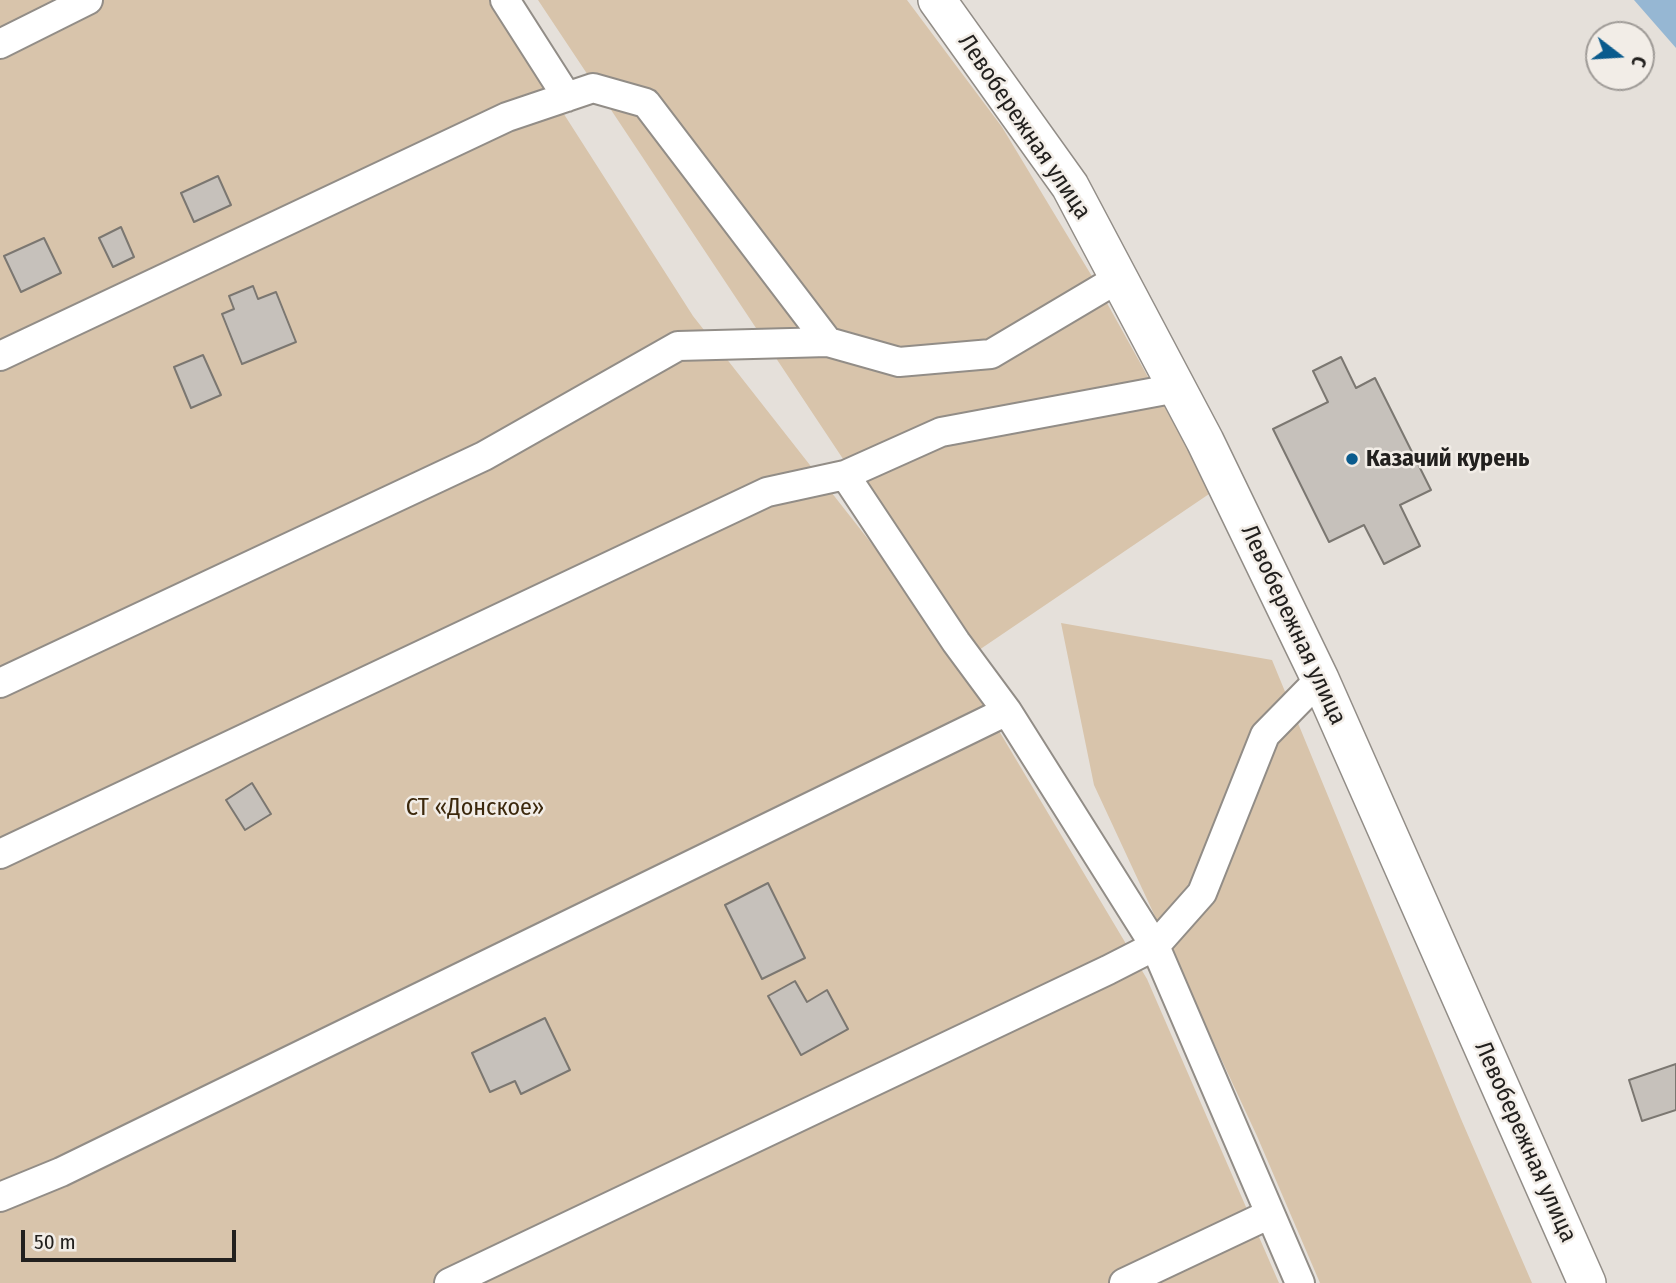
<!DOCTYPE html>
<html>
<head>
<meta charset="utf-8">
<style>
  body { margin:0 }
  #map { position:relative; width:1676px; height:1283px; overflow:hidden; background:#e5e0da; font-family:"Fira Sans Condensed",sans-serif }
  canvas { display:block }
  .north { position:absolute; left:1585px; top:21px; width:70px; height:70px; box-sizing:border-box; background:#f2ede7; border:2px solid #9f9b97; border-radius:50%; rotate:107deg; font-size:19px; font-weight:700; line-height:28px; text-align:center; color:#22201e }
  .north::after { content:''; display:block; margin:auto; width:24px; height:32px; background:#0a5b8d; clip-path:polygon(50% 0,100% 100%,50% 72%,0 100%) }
  .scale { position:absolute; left:21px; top:1230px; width:215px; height:32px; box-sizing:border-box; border:4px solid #22201e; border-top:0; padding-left:9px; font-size:21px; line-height:24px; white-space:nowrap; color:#22201e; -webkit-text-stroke:5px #f2ede7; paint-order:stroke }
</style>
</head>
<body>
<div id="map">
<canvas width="1676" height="1283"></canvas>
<div class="north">С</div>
<div class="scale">50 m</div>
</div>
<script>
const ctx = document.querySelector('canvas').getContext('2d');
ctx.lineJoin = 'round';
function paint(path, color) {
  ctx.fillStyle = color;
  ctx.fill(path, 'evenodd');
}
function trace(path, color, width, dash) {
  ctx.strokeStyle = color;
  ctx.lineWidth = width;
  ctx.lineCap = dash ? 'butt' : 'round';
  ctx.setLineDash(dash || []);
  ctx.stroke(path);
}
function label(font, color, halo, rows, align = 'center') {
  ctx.font = font + ' "Fira Sans Condensed",sans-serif';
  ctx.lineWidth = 5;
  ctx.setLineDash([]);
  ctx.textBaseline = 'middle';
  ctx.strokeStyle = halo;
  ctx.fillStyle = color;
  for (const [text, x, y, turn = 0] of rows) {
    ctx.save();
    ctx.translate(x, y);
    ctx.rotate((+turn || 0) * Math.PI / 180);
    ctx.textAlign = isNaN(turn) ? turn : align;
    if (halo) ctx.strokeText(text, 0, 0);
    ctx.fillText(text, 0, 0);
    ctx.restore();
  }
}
paint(new Path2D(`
  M0,0H491L693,316L937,627L1147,979L1279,1283H0Z
  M538,0H907L1002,127L1093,278L1212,492L979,650L863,489Z
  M1061,623L1272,660L1461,1119L1532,1283H1320L1257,1136L1094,785Z`), '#d8c4ab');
paint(new Path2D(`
  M1634,0H1676V48Z`), '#96b7d3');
const building = new Path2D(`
  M218,176L231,205L194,222L181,193Z
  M121,227L134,257L113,267L99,238Z
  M44,238L61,273L21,292L4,256Z
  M253,286L258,299L276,292L296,342L242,364L222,314L234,309L229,296Z
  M203,355L221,395L191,408L174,367Z
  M1341,357L1356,388L1375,378L1431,490L1400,505L1420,546L1384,564L1364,525L1329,542L1273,429L1328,402L1313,371Z
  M252,783L271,814L245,830L226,800Z
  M768,883L805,958L762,979L725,905Z
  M795,981L807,1002L827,990L848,1029L801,1055L768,996Z
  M545,1018L570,1070L521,1094L515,1081L490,1092L472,1053Z
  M1676,1064V1110L1642,1121L1629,1080Z`);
paint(building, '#c6c1bb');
trace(building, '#7b7771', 2);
const minor = new Path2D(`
  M505,0L567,97
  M0,44L88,0
  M0,356L507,117L593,88L646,103L828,342L899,362L991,354L1119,278
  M845,475L956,642L1007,711L1155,946L1300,1283
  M0,683L484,456L678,346L828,342
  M0,854L767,492L845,475L941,432L1177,388
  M0,1197L61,1172L1007,711
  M449,1283L1108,970L1155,946L1202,893L1265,735L1320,679
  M1124,1283L1270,1214`);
const major = new Path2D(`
  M937,0L1070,186L1205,441L1320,679L1587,1283`);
trace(minor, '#928d87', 32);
trace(major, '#928d87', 40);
trace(minor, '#fff', 28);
trace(major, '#fff', 37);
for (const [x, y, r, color] of [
  [1352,459,7,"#0a5b8d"]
]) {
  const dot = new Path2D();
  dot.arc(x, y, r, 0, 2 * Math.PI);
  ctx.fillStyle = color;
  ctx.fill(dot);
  trace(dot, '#f2ede7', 2.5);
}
label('24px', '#22201e', '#f2ede7', [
  ["Левобережная улица",1024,127,56],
  ["Левобережная улица",1293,625,65],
  ["Левобережная улица",1525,1142,66]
]);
label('bold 24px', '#22201e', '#f2ede7', [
  ["Казачий курень",1366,459]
], 'left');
label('24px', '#3c280c', '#f2ede7', [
  ["СТ «Донское»",475,808]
]);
</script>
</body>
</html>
